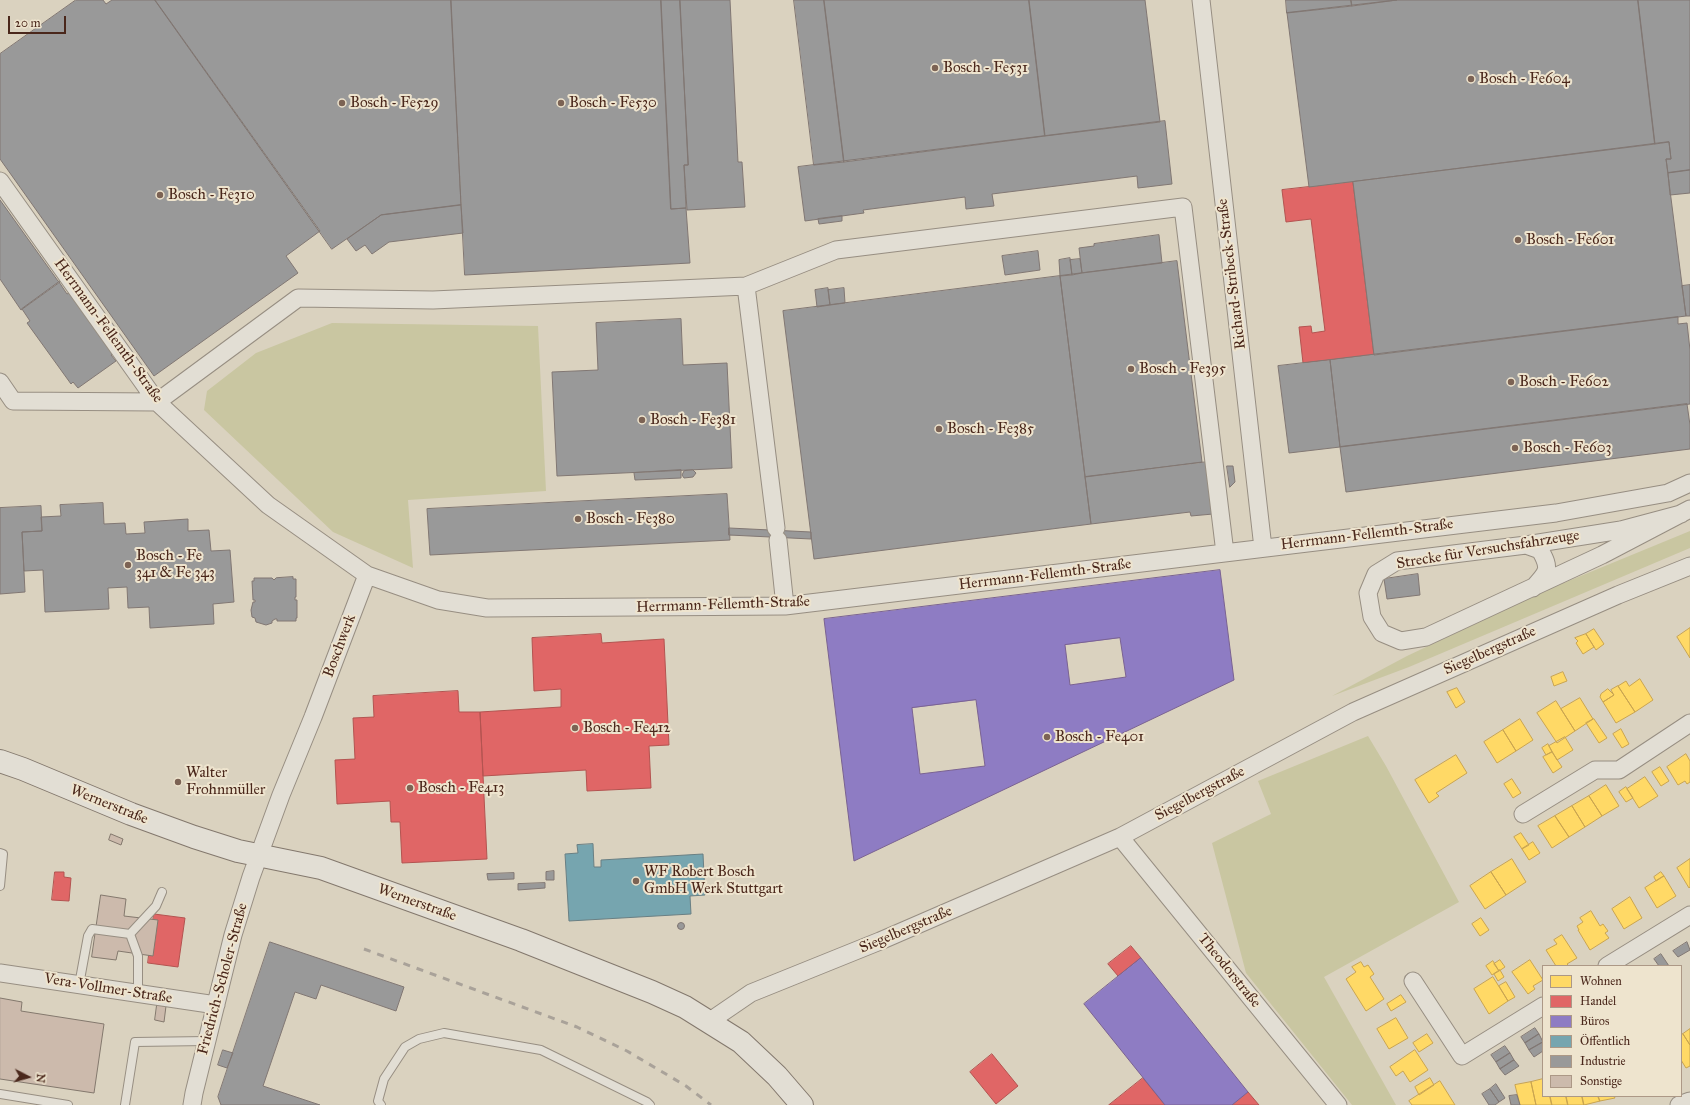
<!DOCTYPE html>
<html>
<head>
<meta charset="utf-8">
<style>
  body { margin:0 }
  #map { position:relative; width:1690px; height:1105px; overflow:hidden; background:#dad2bf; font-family:"IM FELL Great Primer",serif }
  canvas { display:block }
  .legend { position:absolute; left:1542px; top:965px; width:140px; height:132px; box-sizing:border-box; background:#eee4ce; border:1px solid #ac9886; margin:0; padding:5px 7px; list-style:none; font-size:12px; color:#4a271b }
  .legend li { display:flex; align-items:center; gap:8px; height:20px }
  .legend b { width:20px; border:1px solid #ac9886 }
  .north { position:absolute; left:8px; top:1057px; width:40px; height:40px; -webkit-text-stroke:3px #eee4ce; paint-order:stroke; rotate:96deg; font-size:11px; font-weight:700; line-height:16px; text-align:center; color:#4a271b }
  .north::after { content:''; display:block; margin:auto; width:14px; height:18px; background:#4a271b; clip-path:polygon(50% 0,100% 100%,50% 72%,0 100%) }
  .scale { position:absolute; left:8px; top:16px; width:58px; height:18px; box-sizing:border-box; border:2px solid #4a271b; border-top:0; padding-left:5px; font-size:12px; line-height:14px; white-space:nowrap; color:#4a271b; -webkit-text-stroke:3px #eee4ce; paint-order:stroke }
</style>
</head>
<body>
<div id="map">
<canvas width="1690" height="1105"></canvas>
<ul class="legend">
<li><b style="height:11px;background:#ffd966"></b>Wohnen</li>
<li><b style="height:11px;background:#e06666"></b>Handel</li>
<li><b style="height:11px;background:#8e7cc3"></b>Büros</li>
<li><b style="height:11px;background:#76a5af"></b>Öffentlich</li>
<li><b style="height:11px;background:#999"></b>Industrie</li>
<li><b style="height:11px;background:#ccbaac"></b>Sonstige</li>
</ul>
<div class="north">N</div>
<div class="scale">20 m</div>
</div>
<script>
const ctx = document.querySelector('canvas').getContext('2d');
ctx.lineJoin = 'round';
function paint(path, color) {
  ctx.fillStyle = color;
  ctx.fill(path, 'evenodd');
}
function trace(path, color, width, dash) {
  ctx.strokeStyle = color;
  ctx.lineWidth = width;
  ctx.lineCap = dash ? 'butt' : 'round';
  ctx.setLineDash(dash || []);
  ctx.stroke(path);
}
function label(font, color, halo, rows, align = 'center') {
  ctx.font = font + ' "IM FELL Great Primer",serif';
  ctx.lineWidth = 4;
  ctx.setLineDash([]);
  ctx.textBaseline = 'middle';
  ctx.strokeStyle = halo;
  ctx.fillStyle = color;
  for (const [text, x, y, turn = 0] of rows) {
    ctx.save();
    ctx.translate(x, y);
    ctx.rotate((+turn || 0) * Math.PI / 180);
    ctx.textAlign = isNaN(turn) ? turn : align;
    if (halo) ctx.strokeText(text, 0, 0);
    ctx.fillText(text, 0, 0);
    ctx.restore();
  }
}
paint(new Path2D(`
  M332,323L538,326L546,491L408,500L413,568L333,532L204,410L207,391L256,353Z
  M1690,531V548L1409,667L1332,696L1407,656L1549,589Z
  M1368,736L1386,766L1459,902L1324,977L1396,1105H1352L1246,973L1212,843L1271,814L1258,781Z`), '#c9c6a1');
const homes = new Path2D(`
  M1690,628V658L1677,637Z
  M1594,629L1604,644L1596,650L1586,634Z
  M1586,634L1594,647L1583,654L1576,643L1578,641L1575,638Z
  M1563,672L1567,681L1554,686L1551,677Z
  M1640,679L1653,700L1635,712L1618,686L1626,681L1629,686Z
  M1618,686L1635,712L1616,723L1603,702L1614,695L1611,690Z
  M1457,688L1465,702L1456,708L1447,692Z
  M1608,689L1614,695L1603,702L1600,697L1601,694Z
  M1580,698L1593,719L1575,731L1561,709Z
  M1556,701L1575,731L1557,743L1537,713Z
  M1520,719L1533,740L1516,751L1503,730Z
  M1594,719L1607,738L1599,743L1586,723Z
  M1621,729L1629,744L1622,748L1613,734Z
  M1503,730L1516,751L1497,763L1484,742Z
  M1565,737L1573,750L1557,760L1549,746Z
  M1548,744L1552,752L1546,755L1542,748Z
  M1552,752L1562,767L1553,773L1543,757Z
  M1686,754L1690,761V782L1687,784L1685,781L1678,785L1667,767Z
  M1456,755L1467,773L1436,793L1439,796L1429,803L1415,780Z
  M1660,767L1669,781L1661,786L1652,772Z
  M1645,777L1658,796L1639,808L1627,789Z
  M1512,779L1521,793L1513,798L1504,784Z
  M1606,785L1619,806L1602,816L1589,796Z
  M1626,787L1633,798L1626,802L1619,792Z
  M1589,796L1602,816L1585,827L1572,806Z
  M1572,806L1585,827L1569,837L1555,816Z
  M1555,816L1569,837L1552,848L1538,826Z
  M1521,833L1529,845L1522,849L1514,837Z
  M1533,842L1540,853L1529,860L1522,849Z
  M1512,859L1526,882L1506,895L1491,872Z
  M1690,859V887L1689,888L1677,868Z
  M1491,872L1506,895L1485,909L1470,886Z
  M1661,872L1664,876L1656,881L1654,877Z
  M1664,876L1676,896L1657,908L1645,888Z
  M1630,897L1642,918L1624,929L1612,909Z
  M1591,911L1600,926L1603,924L1608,931L1605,933L1609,938L1590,950L1578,930H1579L1577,926L1583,922L1580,918Z
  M1481,918L1489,930L1480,936L1472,924Z
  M1562,935L1577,958L1567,964L1569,966H1556L1546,950L1557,944L1554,940Z
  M1500,960L1505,967L1499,971L1494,964Z
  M1530,960L1543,980L1533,986L1535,989L1528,994L1512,972Z
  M1493,961L1499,971L1492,975L1486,966Z
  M1361,962L1364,967L1368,965L1374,974L1370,977L1384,999L1366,1011L1346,979L1356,972L1352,967Z
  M1500,970L1504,977L1498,981L1494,974Z
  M1493,977L1508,1001L1489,1014L1474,989Z
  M1506,982L1515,997L1508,1001L1499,986Z
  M1401,995L1406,1002L1391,1011L1387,1004Z
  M1396,1018L1408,1038L1389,1049L1377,1029Z
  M1690,1029V1045L1683,1034Z
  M1427,1034L1433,1043L1419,1052L1413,1043Z
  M1683,1034L1690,1045V1066L1686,1068L1681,1060V1035Z
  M1415,1050L1428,1070L1410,1082L1403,1071L1396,1076L1390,1067Z
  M1430,1078L1434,1085L1419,1095L1415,1087Z
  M1543,1079V1096H1550L1552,1105H1536L1531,1082Z
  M1440,1081L1455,1105H1412L1409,1101Z
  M1531,1082L1536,1105H1520L1515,1085Z
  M1550,1096H1566L1568,1105H1552Z
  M1566,1096H1582L1584,1105H1568Z
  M1582,1096H1598L1600,1101L1584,1105Z
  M1598,1096H1614L1615,1098L1600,1101Z`);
paint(homes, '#ffd966');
trace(homes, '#c9a450', 1);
const shops = new Path2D(`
  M1353,182L1374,355L1303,363L1299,327L1311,326L1312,333L1325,331L1311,219L1286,222L1282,190Z
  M601,634L602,643L664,639L669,745L649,746L651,788L587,791L586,770L483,776L480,712L561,707V689L534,691L532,638Z
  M458,691L459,712H480L487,859L402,863L400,822H391L390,801L337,804L335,760L355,759L353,718L374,717L373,696Z
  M55,872H64V877L71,878L69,901L52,900Z
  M154,914L185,918L178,967L148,963Z
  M1131,946L1141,958L1118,976L1108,964Z
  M992,1054L1018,1086L996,1104L970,1072Z
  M1143,1078L1165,1105H1109Z
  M1248,1092L1259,1105H1232Z`);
paint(shops, '#e06666');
trace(shops, '#b35350', 1);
const offices = new Path2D(`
  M1220,570L1234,680L854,861L824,619ZM1120,638L1126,677L1070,685L1065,645ZM976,700L985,766L920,774L912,708Z
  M1141,958L1248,1092L1232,1105H1165L1084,1004Z`);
paint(offices, '#8e7cc3');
trace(offices, '#7a6291', 1);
const public = new Path2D(`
  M593,844L594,867H601V860L703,854L705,895L690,896L691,914L569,921L565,854L578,853L577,845Z`);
paint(public, '#76a5af');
trace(public, '#697f83', 1);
const industry = new Path2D(`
  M76,0H103L106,4L112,0H155L320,231L286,256L298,273L154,376L0,159V54Z
  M155,0H451L461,205L381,215L332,249Z
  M451,0H661L671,209L686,208L690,263L465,275Z
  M661,0H680L688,165H684L686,208L671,209Z
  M680,0H730L738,162H742L745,207L687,210L684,165H688Z
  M794,0H824L844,162L814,165Z
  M824,0H1029L1045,136L844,162Z
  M1029,0H1145L1160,122L1045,136Z
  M1286,0H1351L1352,6L1287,13Z
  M1351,0H1397L1352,6Z
  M1397,0H1638L1655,144L1309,187L1287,13Z
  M1638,0H1690V170L1668,173L1666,159H1671L1669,142L1655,144Z
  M1165,121L1172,184L1138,188L1137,176L992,194L994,206L966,209L965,197L863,210L864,213L805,221L798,167Z
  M1669,142L1671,159H1666L1686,316L1374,355L1353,182Z
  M1690,170V193L1670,195L1668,173Z
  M0,200L58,281L60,282L21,310L0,279Z
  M461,205L463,233L389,242L372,254L365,245L356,251L347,239L381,215Z
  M842,216V221L819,224L818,219Z
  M1159,235L1162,263L1082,273L1079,248L1094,246V244Z
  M1038,251L1040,270L1005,275L1002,256Z
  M1070,258L1072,275L1060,276L1059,260Z
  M1080,259L1082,273L1072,275L1070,260Z
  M1177,261L1202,462L1085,477L1060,276Z
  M1060,276L1091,524L814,559L783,311Z
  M59,282L67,294L71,292L114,353L111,355L116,361L78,388L73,382L71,384L27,323L30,321L22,309Z
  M1690,285V316H1686L1682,286Z
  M828,288L830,305L817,307L815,290Z
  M844,288L845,303L830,305L828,290Z
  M1678,317V324L1687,323L1690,350V404L1340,447L1330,360Z
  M681,319L683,365L727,363L732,468L557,476L552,372L598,370L596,323Z
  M1330,360L1340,447L1289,453L1278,366Z
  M1687,404L1690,425V449L1346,492L1340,447Z
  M1208,462L1213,514L1191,516L1190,512L1091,524L1085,477Z
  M1227,466H1233L1235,482L1230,487Z
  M681,470V478L635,480L634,473Z
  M693,470L696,473L693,477L684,478L682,475L684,471Z
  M727,494L730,540L430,555L427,509Z
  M103,503L104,524L125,523L126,534L145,533L144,522L188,519V531L209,530L211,551L230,550L234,602L213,604L214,624L150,628L149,607L128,608L127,587L108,588L109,609L45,612L43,570L24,571L22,532L42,531L41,517L61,516L60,505Z
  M41,506L42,531L22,532L25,592L0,594V508Z
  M729,528L811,532V539L729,535Z
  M1418,574L1420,595L1387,599L1384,579Z
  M293,577V579H296V597H295V600H297V618H296V621H277V619H275L272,621V623L266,625L256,622L255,618L252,617L251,610L253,602H255V600H253L252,581H254V578H272L274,580L276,578Z
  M554,871V880H546V872Z
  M514,873V879L488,880L487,874Z
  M545,883V888L518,890V884Z
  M677.5 926a3.5 3.5 0 1 1 7 0a3.5 3.5 0 1 1-7 0Z
  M270,942L404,987L396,1011L321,985L316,999L295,992L263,1086L320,1105H221L218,1097Z
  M1687,942L1690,950L1678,957L1673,951Z
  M1661,954L1669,966H1659L1654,959Z
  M1535,1028L1539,1034L1525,1043L1521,1037Z
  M1539,1034L1543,1042L1529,1050L1525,1043Z
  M1543,1042V1051L1534,1057L1529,1050Z
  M1505,1046L1510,1053L1496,1062L1491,1055Z
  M223,1050L233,1053L227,1068L218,1065Z
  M1510,1053L1514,1060L1500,1069L1496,1062Z
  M1514,1060L1519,1066L1505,1075L1500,1069Z
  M1496,1084L1505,1098L1499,1102L1490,1089Z
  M1490,1089L1499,1102L1495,1105H1489L1482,1094Z
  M1517,1095L1520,1105H1511L1509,1096Z`);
paint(industry, '#999');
trace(industry, '#817773', 1);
const building = new Path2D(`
  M111,834L123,839L121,845L109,840Z
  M101,895L126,899L124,916L158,920L153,956L118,951L116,960L92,957Z
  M0,998L22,1002L21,1011L104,1024L94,1093L0,1079Z
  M157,1005L166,1006L164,1022L155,1020Z`);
paint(building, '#ccbaac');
trace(building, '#83786d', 1);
const lane = new Path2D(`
  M0,853L3,854L0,886
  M130,934L156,906L162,892
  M79,985L88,936L92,929L130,934L138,956V994
  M0,1094L68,1105
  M125,1105L135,1042L207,1041
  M381,1105L378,1101L384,1079L405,1047L419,1039L444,1033L541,1050L647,1102L650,1105`);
const street = new Path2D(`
  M1201,0L1263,548
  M0,181L157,402L268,505L367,575L438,600L487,608L785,606L1556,513L1668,493L1690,483
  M746,286L836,250L1183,207L1225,553
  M0,382L13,401L157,402L298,298L433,300L746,286L776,528
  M1681,514L1621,530L1526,545L1397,561L1376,574L1368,593L1372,617L1382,633L1401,641L1426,637L1602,555L1690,509
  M778,540L785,606
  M1526,545L1540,550C1551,569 1548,572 1533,588
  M1523,814L1595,770H1619L1690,723
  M1120,837L1338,1105
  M1607,966L1690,915
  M0,973L216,1005
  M1413,981L1462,1056L1543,1006
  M710,1021L751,993L880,941L1120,837L1353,712L1618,595L1690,566
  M192,1105L194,1093L233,935L251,877L281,795L313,717L367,575
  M1679,1105L1690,1101`);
const secondary = new Path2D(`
  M0,761L23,769L131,814L194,837L238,851L321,868L521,940L652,992L685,1007L741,1042L777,1076L802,1105`);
trace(lane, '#978e82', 10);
trace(street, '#978e82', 19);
trace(secondary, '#83786d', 24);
trace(lane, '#e2ded4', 8);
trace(street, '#e2ded4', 17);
trace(secondary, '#e2ded4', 22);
trace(new Path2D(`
  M364,949L577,1027L627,1051L686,1086L711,1105`), '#a9a299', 3, [7, 7]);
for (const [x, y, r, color] of [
  [935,68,4,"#7c6354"],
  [1471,79,4,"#7c6354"],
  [342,103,4,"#7c6354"],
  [561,103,4,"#7c6354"],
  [160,195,4,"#7c6354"],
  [1518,240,4,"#7c6354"],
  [1131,369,4,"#7c6354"],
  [1511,382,4,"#7c6354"],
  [642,420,4,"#7c6354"],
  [939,429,4,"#7c6354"],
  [1515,448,4,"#7c6354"],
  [578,519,4,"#7c6354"],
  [128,565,4,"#7c6354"],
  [575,728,4,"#7c6354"],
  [1047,737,4,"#7c6354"],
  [178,782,4,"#7c6354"],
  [410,788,4,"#7c6354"],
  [636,881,4,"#7c6354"]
]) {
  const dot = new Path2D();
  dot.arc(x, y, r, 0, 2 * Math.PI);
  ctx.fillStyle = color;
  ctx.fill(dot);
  trace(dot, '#eee4ce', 1.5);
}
label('15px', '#4a271b', '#eee4ce', [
  ["Bosch - Fe531",943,68],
  ["Bosch - Fe604",1479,79],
  ["Bosch - Fe529",350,103],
  ["Bosch - Fe530",569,103],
  ["Bosch - Fe310",168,195],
  ["Bosch - Fe601",1526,240],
  ["Bosch - Fe395",1139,369],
  ["Bosch - Fe602",1519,382],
  ["Bosch - Fe381",650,420],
  ["Bosch - Fe385",947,429],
  ["Bosch - Fe603",1523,448],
  ["Bosch - Fe380",586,519],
  ["Bosch - Fe",136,556],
  ["341 & Fe 343",136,573],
  ["Bosch - Fe412",583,728],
  ["Bosch - Fe401",1055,737],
  ["Walter",186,773],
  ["Frohnmüller",186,790],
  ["Bosch - Fe413",418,788],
  ["WF Robert Bosch",644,872],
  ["GmbH Werk Stuttgart",644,889]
], 'left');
label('15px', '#4a271b', '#eee4ce', [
  ["Richard-Stribeck-Straße",1232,274,-97],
  ["Herrmann-Fellemth-Straße",108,331,54],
  ["Herrmann-Fellemth-Straße",1367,535,-7],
  ["Strecke für Versuchsfahrzeuge",1488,550,-9],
  ["Herrmann-Fellemth-Straße",1045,575,-7],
  ["Herrmann-Fellemth-Straße",723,605,-2],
  ["Boschwerk",340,646,-69],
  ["Siegelbergstraße",1490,651,-24],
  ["Siegelbergstraße",1200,794,-28],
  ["Wernerstraße",109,805,22],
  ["Wernerstraße",417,903,20],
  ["Siegelbergstraße",906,930,-23],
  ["Theodorstraße",1229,971,51],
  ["Friedrich-Scholer-Straße",223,979,-75],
  ["Vera-Vollmer-Straße",108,989,9]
]);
</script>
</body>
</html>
